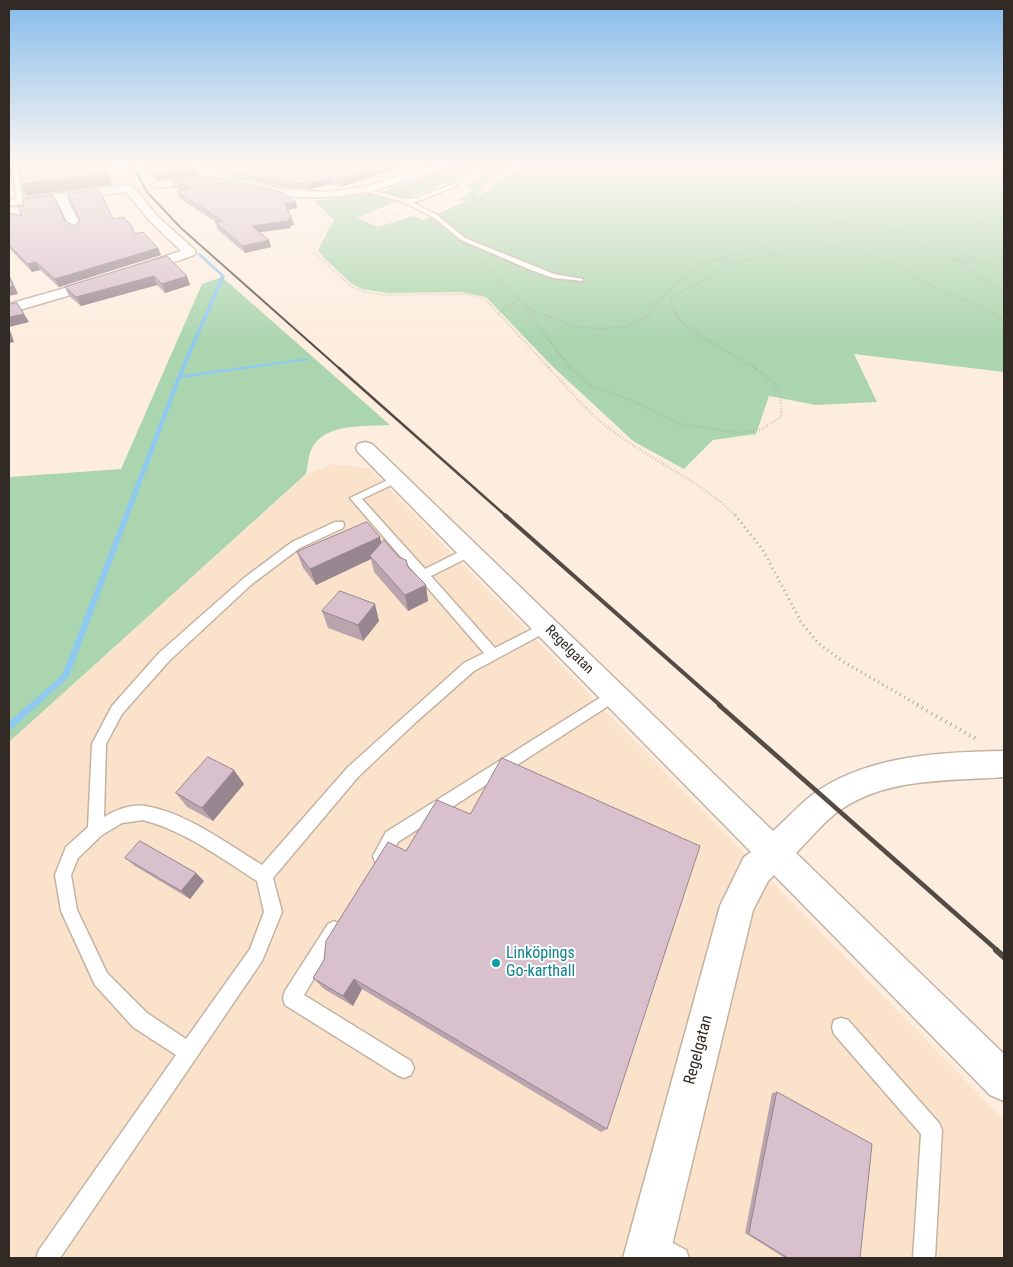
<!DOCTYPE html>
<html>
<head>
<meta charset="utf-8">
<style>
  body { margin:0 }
  #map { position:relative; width:1013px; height:1267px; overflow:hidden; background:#fdeddf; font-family:"Roboto Condensed",sans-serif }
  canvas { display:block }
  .frame { position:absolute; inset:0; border:10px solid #322b25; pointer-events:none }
</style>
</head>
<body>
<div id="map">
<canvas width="1013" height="1267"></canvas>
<div class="frame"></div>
</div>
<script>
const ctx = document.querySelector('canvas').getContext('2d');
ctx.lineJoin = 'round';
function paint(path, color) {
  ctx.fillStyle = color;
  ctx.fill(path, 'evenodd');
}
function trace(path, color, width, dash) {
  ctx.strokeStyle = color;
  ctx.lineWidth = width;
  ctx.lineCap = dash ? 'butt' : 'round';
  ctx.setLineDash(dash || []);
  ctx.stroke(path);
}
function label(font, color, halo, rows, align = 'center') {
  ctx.font = font + ' "Roboto Condensed",sans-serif';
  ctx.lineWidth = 4;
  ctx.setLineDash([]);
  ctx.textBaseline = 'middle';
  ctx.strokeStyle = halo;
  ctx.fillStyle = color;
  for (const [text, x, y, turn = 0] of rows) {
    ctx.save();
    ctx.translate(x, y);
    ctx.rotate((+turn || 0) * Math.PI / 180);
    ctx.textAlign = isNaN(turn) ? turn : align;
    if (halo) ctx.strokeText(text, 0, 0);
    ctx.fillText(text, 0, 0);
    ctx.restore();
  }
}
paint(new Path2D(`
  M9,166H129L136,186L9,201Z
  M332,464L369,468L1004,1120V1258H9V742L307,474Z`), '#fbe3cb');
paint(new Path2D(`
  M452,166H513C499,173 482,179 478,196L491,190L497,181L524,166H1004V372L854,354L877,402L816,405L769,396L756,434L713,440L684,469L633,441L550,364L486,297L461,292L388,293L362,289L352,284L324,258L318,250L334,220L314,201L368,194L397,201L357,218L378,227L413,216L423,220L467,201L459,200L473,191L467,186L486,174L476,171L408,198L380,193Z
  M222,277L390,425C364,427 324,422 311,450C308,457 308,467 306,474L9,742V477L121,469L202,284Z`), '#aad5ae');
paint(new Path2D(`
  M198,253H200L225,276L182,375L309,358L311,359L309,360L181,378L69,677L12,729L9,730V722L62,675L177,377L221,276L198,255Z`), '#90c9ef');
const service = new Path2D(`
  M16,169L19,171L23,201L20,203L17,201L13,171Z
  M453,184L458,185L419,201L412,202L437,215L465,238L554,274L583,279V281L553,278L531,270L461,240L433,217L403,202L364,191L367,189L405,199L416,198Z
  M396,476L401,479L400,481L362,499L425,569L465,549H473L475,552L473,555L431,576L495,648L542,624H550L552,627L550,630L474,671L416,722L358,777L273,878L282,912L262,961L60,1258H36L39,1250L176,1055L133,1027L95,985L61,911L55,875L66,847L88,827L92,744L112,706L159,653L244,578L292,542L335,522H343L344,525L343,528L300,548L252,584L169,661L122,714L106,744L104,817C116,810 131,804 145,806C185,812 228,844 262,865L348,767L464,663L484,653L350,498ZM143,820C185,831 221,858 257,881L264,912L250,949L186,1039L147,1013L107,973L77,910L71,875L78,858L102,835L122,823Z
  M614,689L619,691L621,695L619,699L398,842L387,862L381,864L375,862L373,856L386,832Z
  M334,921L340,924L343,930L304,995L411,1061L414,1068L411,1075L404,1078L397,1075L285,1005L283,998L285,991L328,924Z
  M841,1018L848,1020L939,1123L942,1130L935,1258H913L921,1134L834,1034L832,1027L834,1020Z
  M656,1234L686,1250L689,1258C672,1258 653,1264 645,1245L648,1237Z`);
const minor = new Path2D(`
  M187,166H200L234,179L280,189L327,192L368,186L430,166H444C436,173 419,177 409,180C337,204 282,203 211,178L206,182L155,188L150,185L155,182L205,176Z
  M129,185L133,186L157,216L194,249L196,252L194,255L143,273H133L131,270L133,267L181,251L149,220L126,192L67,199L82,228L76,232L70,228L57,200L9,206V200Z
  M100,278L105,279L107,282L105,285L9,313V304Z
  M365,442L372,444L773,831C788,818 802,801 819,790C873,755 942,752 1004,751V777C949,781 888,777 840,810C824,821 810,839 796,853L1004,1054V1101L990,1095L774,875L768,881L753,910L669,1258H623L720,906L744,857L751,852L358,452L356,448L358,444Z`);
trace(service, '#c4b2a2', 3);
trace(minor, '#c4b2a2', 3);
trace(new Path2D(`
  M541,166L576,180V191L579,193
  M559,166L627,184
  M674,166L841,223L915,233L963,255
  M808,166L810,177C849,206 883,182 925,193C939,196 949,207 960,215C974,223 989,227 1004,228
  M896,166L966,182H1004
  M919,166C940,175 971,189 987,166
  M942,166L946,175
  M461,175L481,166
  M966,183L1004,192
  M451,200L465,201L479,207
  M470,228L486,184L518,166
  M824,230L829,226L827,220
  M316,255L313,252L327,223L325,215L318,208
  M733,255L834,229L876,232L914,241L946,255
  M776,255C808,250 838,242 869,255`), '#afa297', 1, [0.5, 2]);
trace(new Path2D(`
  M315,254L351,286L364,292L388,295L465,294L485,299L550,369
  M866,254L904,270L914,278L985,309L1004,320
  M943,254L957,260L1004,293
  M961,254L1004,269
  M957,260H971
  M485,263L497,278L532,310L574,326L602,329L624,327L647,317L657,302L698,264L738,254
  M525,304L530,315L571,369
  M498,314L519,299
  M757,369L693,332L678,318L670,301L672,297L683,290L708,279L727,263L783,254`), '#afa297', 2, [0.5, 2]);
trace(new Path2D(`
  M549,368C570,390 589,415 614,432C654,462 701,481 736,516
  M571,368L588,384L637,403L680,424L739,433L760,430L781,417C783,391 776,382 755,368`), '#afa297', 2.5, [0.5, 2.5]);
trace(new Path2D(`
  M735,515L763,550L801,622L818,643L842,661L920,706`), '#afa297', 3, [1, 4]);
trace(new Path2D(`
  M917,705L978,740`), '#afa297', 4, [1, 4.5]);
paint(service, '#fff');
paint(minor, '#fff');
trace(new Path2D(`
  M133,166L147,192L181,228L340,369`), '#544b44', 2);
trace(new Path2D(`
  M339,368L506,516`), '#544b44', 2.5);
trace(new Path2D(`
  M505,515L721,706`), '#544b44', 4);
trace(new Path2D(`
  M719,705L998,951`), '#544b44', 4.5);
trace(new Path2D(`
  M996,950L1004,957`), '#544b44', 6);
paint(new Path2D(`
  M147,166H192L197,170L199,175L156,180L153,178Z
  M205,166H402L341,187L331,184L310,189L280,187L235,177Z
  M173,181L296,202L297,208L288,210L294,225L290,226L291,228L260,232L269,240L271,247L245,253L217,229L216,222L179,198L177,191L181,190L175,188Z
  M67,194L113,219L135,234L158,248L161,255L59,287L40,270L32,272L9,248V213L65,221L74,226L80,220Z
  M167,256L190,285L165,293L157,285L81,306L69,296L65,287Z
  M382,543L408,567L428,601L408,611L374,572L371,559L316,585L303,568L297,552Z
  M322,611L379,621L363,641L328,628Z
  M244,784L213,821L187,807L176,793Z
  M125,858L204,881L190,899L135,866Z
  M324,960L607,1129L601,1132L362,989L353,1006L324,989L313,978Z
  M777,1092L860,1258H785L745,1233L772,1093Z`), '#baa5af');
paint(new Path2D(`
  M9,166H14L15,167L11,171L12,181H9Z
  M105,166H107L112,185L26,196L20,184Z
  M386,166H402L341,187L340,181Z
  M21,167L22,179L16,168Z
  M197,170L199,175L156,180L154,175Z
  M330,178L331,184L310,189L309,184Z
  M296,202L297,208L286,210L285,204Z
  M292,219L294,225L290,226L291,228L254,233L252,226Z
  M269,240L271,247L245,253L243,246Z
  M158,248L161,255L59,287L55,279Z
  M36,262L40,270L32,272L28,264Z
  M9,274L18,294L9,296Z
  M154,276L157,285L81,306L76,297Z
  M187,276L190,285L165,293L162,284Z
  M24,314L29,322L9,327L14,342L9,343V317Z
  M380,537L384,553L370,556L371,559L316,585L310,569Z
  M426,585L428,601L408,611L405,595Z
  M375,604L379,621L363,641L358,625Z
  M234,770L244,784L213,821L202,808Z
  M196,873L204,881L190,899L181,891Z
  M354,979L362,989L353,1006L343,996Z`), '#97868f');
const building = new Path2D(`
  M16,166H105L107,173L20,184L21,167L16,168Z
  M147,166H192L197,170L154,175L151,173Z
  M217,166H386L340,181L330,178L309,184L279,182L233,172Z
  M216,177L282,192L296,202L285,204L292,219H288L289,221L252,226L269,240L243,246L215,222L222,221L177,191L189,188L173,181Z
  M99,190L113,219L123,217L132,226L134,234L143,232L158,248L55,279L36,262L28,264L9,245V213L22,216L18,206H23V199L53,195L65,221L74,226L80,220L67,194Z
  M167,256L187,276L162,284L154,276L76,297L65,287Z
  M9,276L13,286L9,287Z
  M17,303L24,314L9,317V305Z
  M367,522L380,537L310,569L297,552Z
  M384,540L399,557L406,560L408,567L426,585L405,595L370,556Z
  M340,591L375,604L358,625L322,611Z
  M208,757L234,770L202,808L176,793Z
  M502,758L700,846L607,1129L354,979L343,996L313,978L324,960L326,941L388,842L406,851L437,800L470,814Z
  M140,841L196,873L181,891L125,858Z
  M777,1092L872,1144L860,1258H788L749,1234Z`);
paint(building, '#d8c0cc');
trace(building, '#97868f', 1);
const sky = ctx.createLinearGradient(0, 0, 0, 343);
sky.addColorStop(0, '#85bceb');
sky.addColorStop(0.48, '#fef7f1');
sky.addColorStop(1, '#fef7f100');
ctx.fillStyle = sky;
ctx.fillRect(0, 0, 1013, 343);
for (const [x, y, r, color] of [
  [496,963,5,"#0f9aa8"]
]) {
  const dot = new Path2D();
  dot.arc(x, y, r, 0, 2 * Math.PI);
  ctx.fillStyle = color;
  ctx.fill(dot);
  trace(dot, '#fefefe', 2);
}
label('14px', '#322b25', '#fefefe', [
  ["Regelgatan",569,650,45]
]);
label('16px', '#0d838f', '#fefefe', [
  ["Linköpings",506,954],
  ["Go-karthall",506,972]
], 'left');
label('16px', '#322b25', '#fefefe', [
  ["Regelgatan",699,1050,-75]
]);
</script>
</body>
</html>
